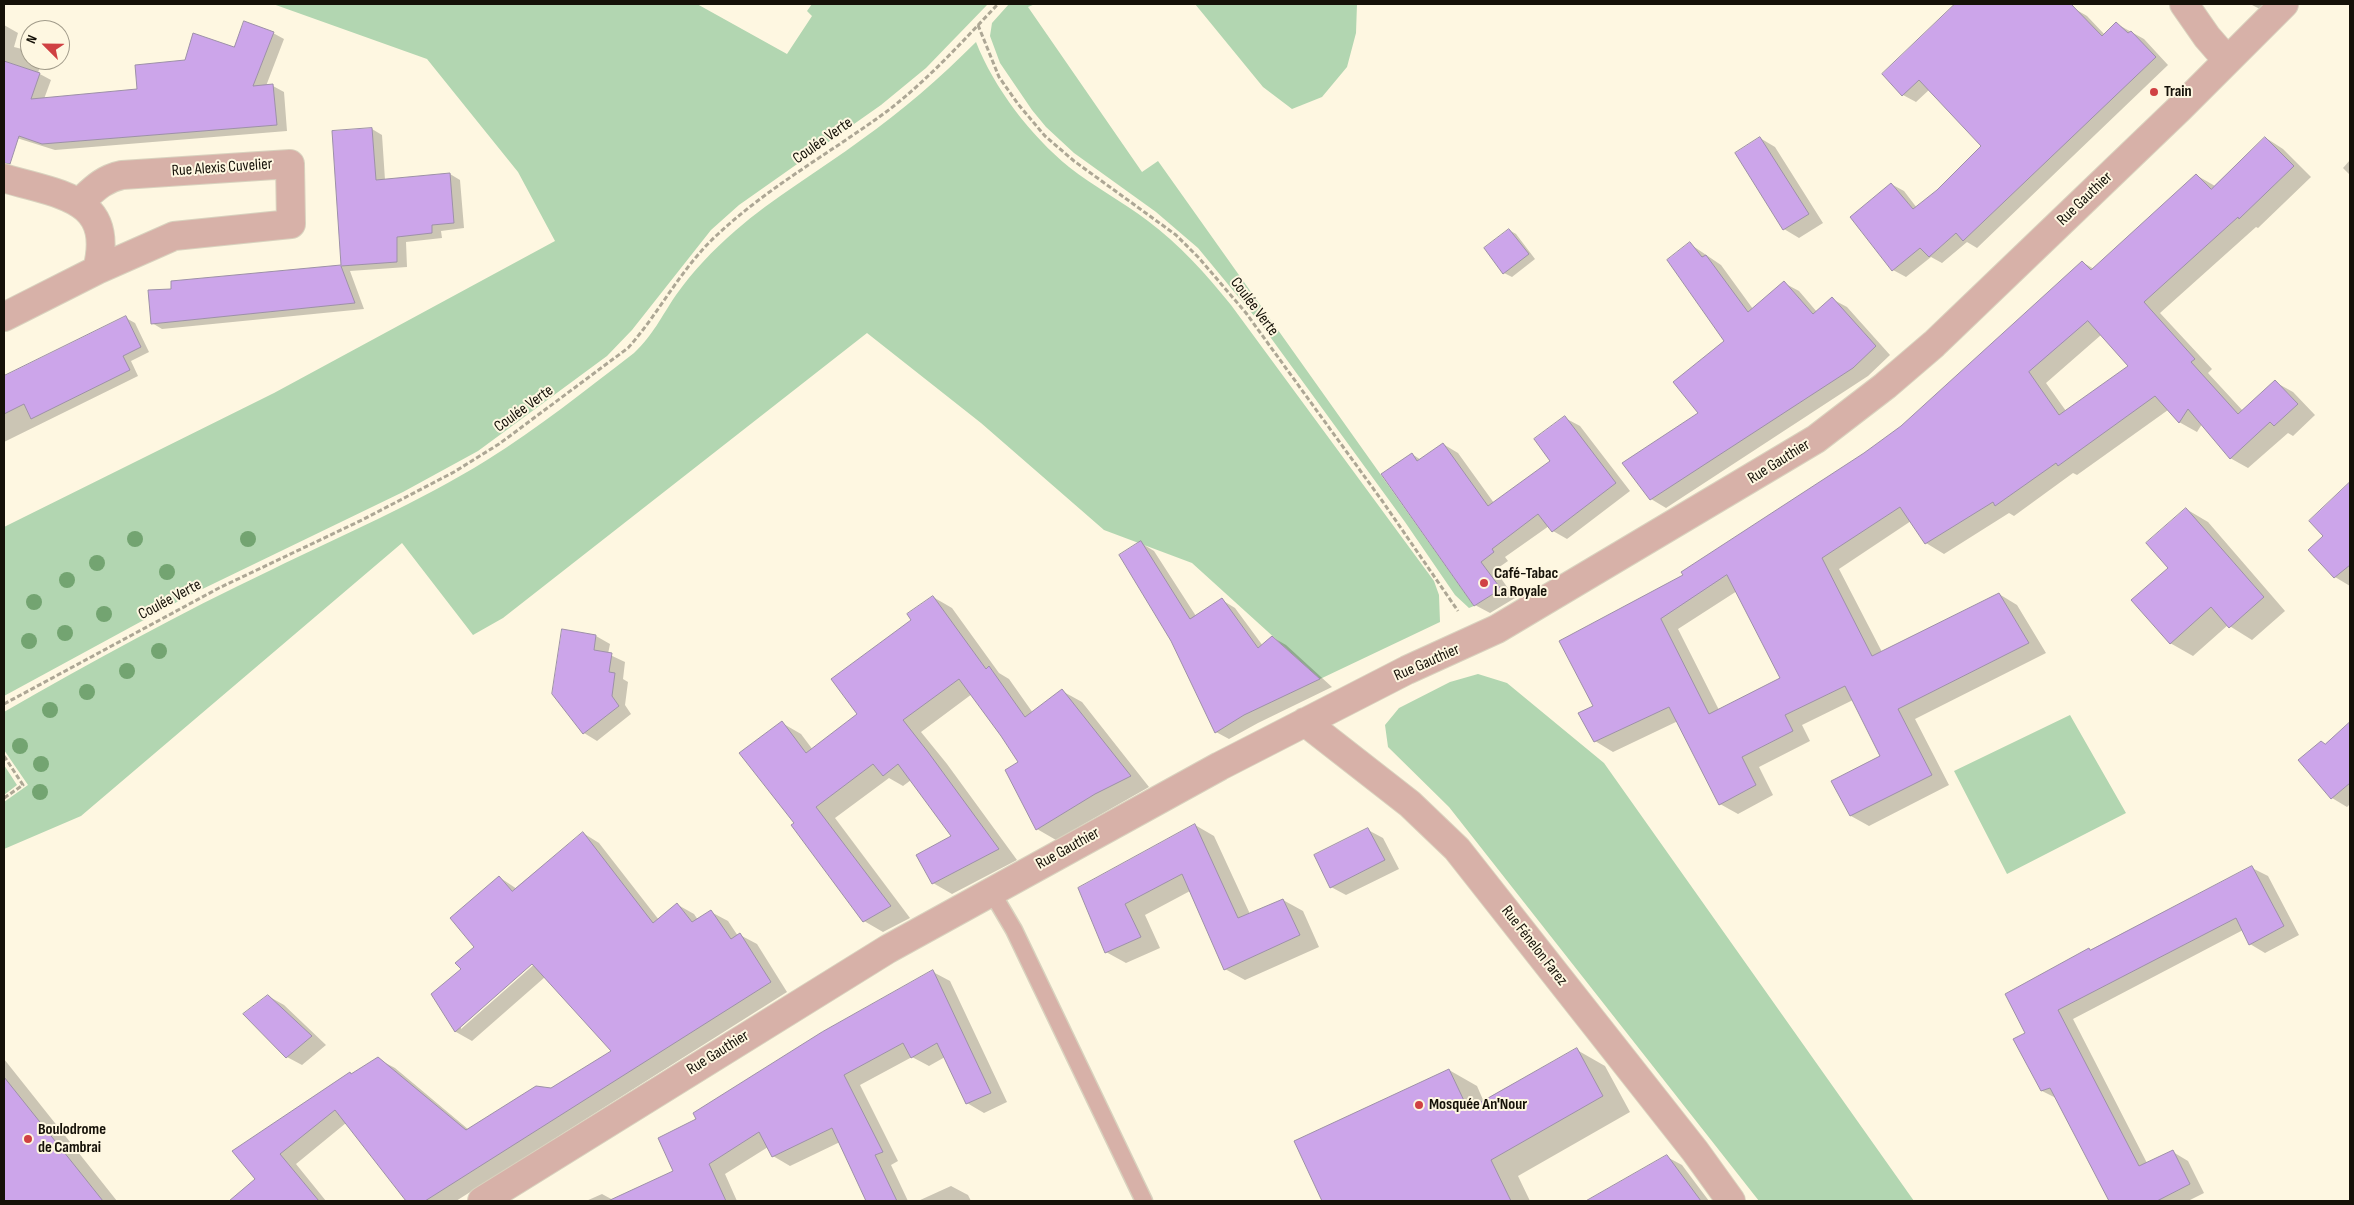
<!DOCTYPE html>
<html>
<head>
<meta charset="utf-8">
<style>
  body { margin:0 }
  #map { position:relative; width:2354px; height:1205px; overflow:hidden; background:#fef7e1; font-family:"Sofia Sans Condensed",sans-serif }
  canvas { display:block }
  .frame { position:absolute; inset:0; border:5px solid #151108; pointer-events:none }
  .north { position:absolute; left:20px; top:20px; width:50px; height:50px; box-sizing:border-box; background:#fef7e1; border:1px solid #a19b8a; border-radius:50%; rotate:293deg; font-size:14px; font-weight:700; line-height:20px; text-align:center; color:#151108 }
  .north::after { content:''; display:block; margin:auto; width:18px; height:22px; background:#d04143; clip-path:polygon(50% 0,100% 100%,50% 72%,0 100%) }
</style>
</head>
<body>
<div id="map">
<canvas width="2354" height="1205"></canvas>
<div class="frame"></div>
<div class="north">N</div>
</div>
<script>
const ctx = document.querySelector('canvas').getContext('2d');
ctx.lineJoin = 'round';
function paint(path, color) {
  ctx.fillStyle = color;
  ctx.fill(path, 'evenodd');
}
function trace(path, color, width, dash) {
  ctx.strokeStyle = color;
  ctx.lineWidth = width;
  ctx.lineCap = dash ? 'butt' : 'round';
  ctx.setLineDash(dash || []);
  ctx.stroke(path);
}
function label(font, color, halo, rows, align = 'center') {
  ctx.font = font + ' "Sofia Sans Condensed",sans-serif';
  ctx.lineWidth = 4;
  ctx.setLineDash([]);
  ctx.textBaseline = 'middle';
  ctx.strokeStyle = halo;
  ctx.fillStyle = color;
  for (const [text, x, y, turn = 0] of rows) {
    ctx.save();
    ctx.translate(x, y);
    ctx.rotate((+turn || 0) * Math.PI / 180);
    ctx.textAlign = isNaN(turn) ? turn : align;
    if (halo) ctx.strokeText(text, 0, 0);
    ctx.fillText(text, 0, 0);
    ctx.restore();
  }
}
paint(new Path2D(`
  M273,4H697L787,54L812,16L807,11L812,4H988L926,68L881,105L739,205L711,230L632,330L607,356L478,451L403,492L188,596L4,696V527L274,393L555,241L518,172L427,59Z
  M1009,4H1035L1028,7L1142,172L1158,161L1474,606L1469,608L1455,595L1405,522L1260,323L1198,248L1156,212L1074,153L1046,127L1032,110L1000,63L990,36L992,23Z
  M1195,4H1357L1356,33L1347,67L1322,97L1292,109L1263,87Z
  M976,42C994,88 1031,136 1069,167C1094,187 1122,201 1148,221C1179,244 1206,274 1231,305L1434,581L1439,595L1440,622L1320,679L1192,563L1104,530L981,423L867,333L503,618L473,635L402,543L81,816L4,849V802L28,785L4,750V712C91,662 180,613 271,570C344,534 418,503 487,460C537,429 587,389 634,353C654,334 661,317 676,295C693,271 713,250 735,231C774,197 819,171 861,140C902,111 940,78 976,42Z
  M1478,674L1507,683L1604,763L1914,1201H1759L1449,807L1388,747L1385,725L1399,708L1450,682Z
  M2070,715L2126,813L2007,874L1954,771Z
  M4,765L17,785L4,795Z`), '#b2d6b1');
paint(new Path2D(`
  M1966,4H2058L2068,15L2075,9L2087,16L2105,35L2117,24L2144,39L2168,65L1977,248L1967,242L1942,263L1931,257L1906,277L1893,270L1891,184L1904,191L1917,208L1938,191L1983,146L1930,89L1916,102L1903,95L1884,74Z
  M2250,4H2266L2260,9Z
  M4,25L18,33L14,47L30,51V60H42L38,73L51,80L44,99L138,90L186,62L235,49L273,33L284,39L266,86H273L284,92L287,131L55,150L4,134Z
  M372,129L382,135L385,180L450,174L460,180L464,228L441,231L442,238L406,242L407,267L350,271L364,309L162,329L152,323L173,290L172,282L342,266L334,132Z
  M1760,138L1775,147L1823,223L1799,238L1784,229Z
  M2266,138L2283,149L2311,177L2258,228L2256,227L2160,313L2212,369L2208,373L2243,411L2275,382L2293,392L2315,415L2293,436L2288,433L2248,468L2230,458L2202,424L2197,432L2179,422L2168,410L2077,475L2073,473L2014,516L2009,513L1944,554L1926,543L1911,521L1839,569L1882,652L1999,594L2017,605L2046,653L1915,719L1949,785L1869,826L1851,816L1882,756L1853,700L1802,725L1810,741L1759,767L1773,795L1738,814L1720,804L1678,721L1613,752L1595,741V706L1685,575L1865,455L1902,427L2082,262L2094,269L2196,175L2215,186ZM2101,335L2129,367L2066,411L2046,383ZM1737,591L1782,678L1719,710L1678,629Z
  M2350,160V175L2343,168Z
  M1509,230L1516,234L1535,259L1512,277L1504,273L1485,249Z
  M1690,244L1721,265L1753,309L1784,283L1799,291L1817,312L1832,299L1847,307L1890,355L1868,376L1666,508L1651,499L1700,414L1725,341Z
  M126,318L135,323L149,352L131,361L138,376L4,442V378Z
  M1565,418L1580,426L1630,491L1567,539L1553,531L1549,526L1505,557L1508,561L1495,570L1515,598L1490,613L1475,605L1412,454L1421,460L1443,444L1458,453L1494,503L1552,461Z
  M2350,484V586L2335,577L2325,536L2311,521Z
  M2186,509L2208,522L2285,611L2252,640L2228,625L2193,656L2170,643V568Z
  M1141,543L1154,551L1196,616L1222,600L1235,608L1263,646L1272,637L1286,645L1332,687L1258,723L1229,739L1216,732Z
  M933,597L952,608L999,673L1009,679L1033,713L1062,691L1082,702L1149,787L1056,840L1037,829L1019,763L1002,735L972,694L921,732L947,764L1017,860L952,894L933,883L953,837L911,780L903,786L889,778L835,818L910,918L883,932L864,921L795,823L782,723L801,734L813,750L859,714L913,620Z
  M563,631L596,636L610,644L608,654L625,662L623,679L628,682L625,705L631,714L597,741L584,733Z
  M2350,724V804L2347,807L2332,798L2300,761L2326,745Z
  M1195,825L1214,836L1250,914L1283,900L1303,911L1319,947L1245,980L1225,969L1190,891L1145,915L1160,948L1126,963L1106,952L1079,889Z
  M1368,830L1383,838L1399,869L1346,895L1331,887Z
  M583,833L599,843L659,920L678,905L694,914L698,920L711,912L728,921L738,936L740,935L757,944L787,992L456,1201H407L346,1123L296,1164L326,1201H231L256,1179L352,1075L378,1059L395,1068L469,1130L552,1089L613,1051L545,977L472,1041L456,1032L432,994L463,969L476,947L499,877L517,889ZM536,959L538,961L461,1029V1026Z
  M2252,868L2268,876L2299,935L2265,953L2250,944L2243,930L2073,1019L2147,1163L2173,1152L2188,1161L2204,1193L2188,1201H2109L2058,1099L2042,1091L2027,1033L2091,951Z
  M933,972L950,981L1007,1102L984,1113L967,1103L945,1057L929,1066L912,1057L860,1085L898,1161L891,1165L908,1201H868L840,1142L790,1166L773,1156L768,1147L725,1174L737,1201H586L602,1194L613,1200L675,1171L697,1119Z
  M268,996L284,1005L326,1045L302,1065L287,1057Z
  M1577,1050L1605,1066L1630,1112L1518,1176L1530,1201H1323L1296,1142L1449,1070L1477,1086L1484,1102Z
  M4,1059L117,1201H4Z
  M1667,1157L1682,1165L1709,1201H1616L1613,1195Z
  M951,1186L968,1195L971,1201H918Z`), '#0003');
const building = new Path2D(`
  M1955,4H2071L2102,36L2116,22L2128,33L2131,31L2156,57L1963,241L1956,233L1929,257L1920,248L1892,271L1850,217L1891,183L1913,209L1937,190L1981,146L1919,80L1902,96L1882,74Z
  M244,21L274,32L253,86L273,84L277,125L42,144L19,136L10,164L4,163V61L40,73L31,99L137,89L135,65L185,60L193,33L234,47Z
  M372,128L376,180L450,173L454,223L432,225V233L397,237V262L341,266L355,303L151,324L148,290L171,289V281L341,265L332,131Z
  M1760,137L1809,214L1783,230L1735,153Z
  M2265,137L2294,166L2239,219L2238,217L2144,302L2195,359L2191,362L2238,414L2275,380L2298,404L2274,426L2270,422L2230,459L2188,409L2179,423L2155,396L2058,466L2056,463L1995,506L1993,502L1925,544L1900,507L1822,558L1872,656L1999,593L2029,643L1898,709L1932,775L1850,816L1831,781L1880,756L1845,686L1785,715L1793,731L1742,757L1756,785L1719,805L1669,707L1594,742L1578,713L1593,706L1559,641L1683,575L1681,572L1864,453L1901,426L2082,261L2091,270L2196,174L2211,189ZM2088,321L2128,366L2059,415L2029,372ZM1727,575L1780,678L1709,714L1661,619Z
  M1509,229L1529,254L1503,274L1484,248Z
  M1690,242L1702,257L1706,255L1748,312L1784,281L1813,314L1832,297L1876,346L1853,368L1650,500L1622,463L1698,413L1673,382L1724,341L1667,260Z
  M126,316L141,347L123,356L130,370L31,419L24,404L4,414V376Z
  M1565,416L1616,483L1552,532L1538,514L1492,549L1494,552L1481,562L1501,589L1474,606L1381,474L1412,453L1417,461L1443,443L1488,506L1550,461L1534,439Z
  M2350,482V565L2334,578L2308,550L2323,536L2309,521Z
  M2186,508L2264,597L2229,628L2211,607L2170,644L2131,600L2168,568L2146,543Z
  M1141,541L1190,619L1222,598L1258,648L1272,636L1320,679L1244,715L1215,733L1171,641L1119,555Z
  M933,596L986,669L989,666L1025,717L1062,689L1131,776L1095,794L1036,830L1005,770L1018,762L1001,736L959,679L903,720L928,752L999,849L932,884L916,855L951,836L898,764L883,776L873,764L816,807L891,906L863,922L791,825L794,823L739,753L782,721L806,753L857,714L831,679L911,620L907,614Z
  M562,629L596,635L594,650L612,653L609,672L615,673L612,696L619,706L583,734L552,694Z
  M2350,722V783L2331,799L2298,760L2321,741L2325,744Z
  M1195,824L1238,918L1283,899L1300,935L1224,970L1182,874L1125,904L1141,937L1105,953L1078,888Z
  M1368,828L1385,860L1330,888L1314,855Z
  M583,832L653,923L677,903L692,922L711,910L731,939L740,933L771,982L425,1201H406L335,1110L280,1154L319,1201H229L255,1179L232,1151L350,1072L351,1074L378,1057L466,1130L536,1086L551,1088L611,1051L532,964L455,1032L431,994L461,969L455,963L474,947L450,918L499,876L512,891Z
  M2252,866L2284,926L2249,945L2236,918L2058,1010L2139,1166L2173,1150L2190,1184L2157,1201H2109L2050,1088L2041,1091L2013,1039L2025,1033L2005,994L2089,948L2090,950Z
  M933,970L991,1093L966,1104L937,1043L911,1058L903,1043L844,1075L883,1152L875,1155L897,1201H866L832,1128L772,1157L759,1132L709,1164L726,1201H608L673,1171L658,1138L696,1119L693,1113L822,1032Z
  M268,995L312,1036L286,1058L243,1014Z
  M1577,1048L1603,1096L1491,1160L1511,1201H1322L1294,1141L1449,1069L1468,1109Z
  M4,1077L103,1201H4Z
  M1667,1155L1701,1201H1586Z`);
paint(building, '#cca5ea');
trace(building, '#9d90a7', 1);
const lane = new Path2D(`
  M991,891L1014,930L1144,1201`);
const street = new Path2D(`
  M2184,4L2207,37L2227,60
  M4,178C58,195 116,196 97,270L4,317
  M80,202C94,189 103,179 122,175L290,164L291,224L174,236L97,270
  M1305,722L1410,804L1457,849L1695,1151L1731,1201
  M482,1201L888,949L1220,766L1407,670L1497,629L1816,439L1885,386L1934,344L2180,108L2284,4`);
trace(lane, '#d9d2be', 19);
trace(street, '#d9d2be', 30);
trace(new Path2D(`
  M978,25L999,77L1018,104L1045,136L1074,161L1176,235L1199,258L1246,313L1383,502L1458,611
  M4,704L219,588L362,520L454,472L499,444L628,348C660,312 681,268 717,235C768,187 830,153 886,112C927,81 963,41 998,4
  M4,756L23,785L4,798`), '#ada795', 3, [5, 2.5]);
trace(lane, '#d7b1a8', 16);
trace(street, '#d7b1a8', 28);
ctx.fillStyle = '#73a471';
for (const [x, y] of [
  [135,539],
  [248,539],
  [97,563],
  [167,572],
  [67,580],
  [34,602],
  [104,614],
  [65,633],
  [29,641],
  [159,651],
  [127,671],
  [87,692],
  [50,710],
  [20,746],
  [41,764],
  [40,792]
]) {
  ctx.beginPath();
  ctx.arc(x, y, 8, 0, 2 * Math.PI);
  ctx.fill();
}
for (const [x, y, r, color] of [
  [2154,92,5,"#d04143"],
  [1484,583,5,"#d04143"],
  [1419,1105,5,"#d04143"],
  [28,1139,5,"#d04143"]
]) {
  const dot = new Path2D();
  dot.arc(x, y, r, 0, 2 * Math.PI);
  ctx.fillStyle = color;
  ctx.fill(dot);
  trace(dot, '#fef7e1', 2);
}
label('bold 16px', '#151108', '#fef7e1', [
  ["Train",2164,92],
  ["Café-Tabac",1494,574],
  ["La Royale",1494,592],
  ["Mosquée An'Nour",1429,1105],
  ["Boulodrome",38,1130],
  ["de Cambrai",38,1148]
], 'left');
label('16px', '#151108', '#fef7e1', [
  ["Coulée Verte",823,141,-35],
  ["Rue Alexis Cuvelier",222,168,-4],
  ["Rue Gauthier",2085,199,-44],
  ["Coulée Verte",1254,307,53],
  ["Coulée Verte",524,409,-36],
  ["Rue Gauthier",1779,462,-32],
  ["Coulée Verte",170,600,-28],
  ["Rue Gauthier",1427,663,-24],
  ["Rue Gauthier",1068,849,-29],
  ["Rue Fénelon Farez",1534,946,52],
  ["Rue Gauthier",718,1053,-32]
]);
</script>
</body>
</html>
